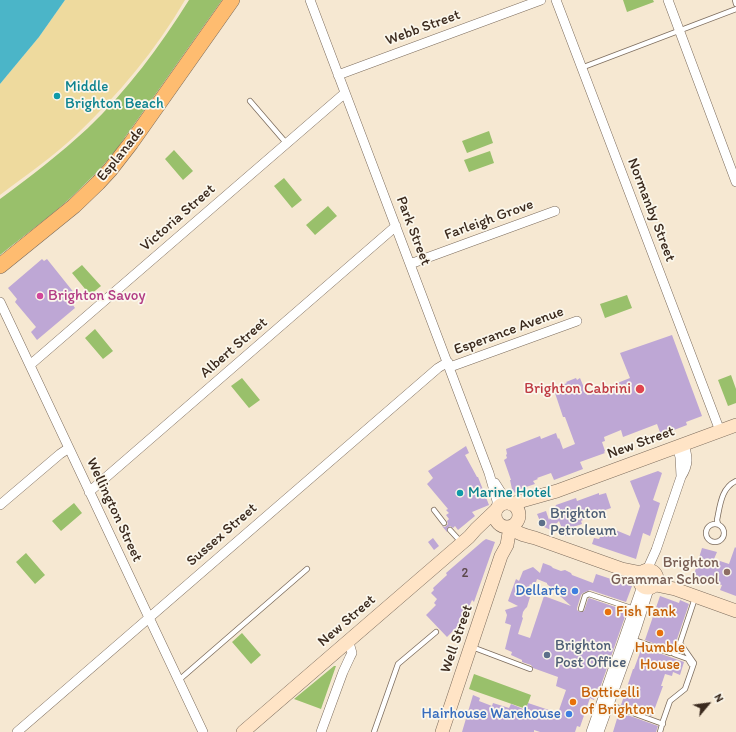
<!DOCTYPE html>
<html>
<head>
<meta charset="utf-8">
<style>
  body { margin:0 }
  #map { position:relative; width:736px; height:732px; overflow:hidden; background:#f6e8d2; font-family:Itim,sans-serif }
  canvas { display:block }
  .north { position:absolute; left:688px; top:684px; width:40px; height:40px; -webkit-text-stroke:3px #fbf7ec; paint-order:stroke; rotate:61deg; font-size:11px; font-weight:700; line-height:16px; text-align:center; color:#3b2a1e }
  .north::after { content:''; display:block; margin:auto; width:14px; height:18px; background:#3b2a1e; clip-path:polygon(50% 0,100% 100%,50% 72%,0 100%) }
</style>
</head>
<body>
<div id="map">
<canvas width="736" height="732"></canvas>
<div class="north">N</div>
</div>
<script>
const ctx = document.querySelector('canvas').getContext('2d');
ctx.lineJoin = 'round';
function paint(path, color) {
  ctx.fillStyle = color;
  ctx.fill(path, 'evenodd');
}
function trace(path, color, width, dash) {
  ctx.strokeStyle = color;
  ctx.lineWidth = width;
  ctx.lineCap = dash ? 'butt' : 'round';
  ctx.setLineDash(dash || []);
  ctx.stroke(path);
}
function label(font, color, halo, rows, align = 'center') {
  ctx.font = font + ' Itim,sans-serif';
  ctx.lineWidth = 3.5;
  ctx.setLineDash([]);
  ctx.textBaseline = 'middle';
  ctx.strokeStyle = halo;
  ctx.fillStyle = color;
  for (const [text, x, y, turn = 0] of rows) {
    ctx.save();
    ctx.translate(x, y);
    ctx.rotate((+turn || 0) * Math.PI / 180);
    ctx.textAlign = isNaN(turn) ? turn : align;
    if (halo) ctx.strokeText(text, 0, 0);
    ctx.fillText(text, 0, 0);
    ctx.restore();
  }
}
paint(new Path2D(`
  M189,0H222L116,150C107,160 99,171 89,180C62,208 30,231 0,255V199C30,177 60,154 88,128C127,91 160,46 189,0Z
  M623,0H653L654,2L627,12Z
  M489,131L493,143L467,153L462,141Z
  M174,150L193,171L183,180L165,159Z
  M490,151L494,163L469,172L464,160Z
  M284,178L302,200L292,208L274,186Z
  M328,206L337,216L315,235L306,225Z
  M82,265L101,286L90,295L72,273Z
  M627,295L632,308L605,318L600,304Z
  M95,329L113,351L103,359L85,338Z
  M731,375L736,389V403L728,406L718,380Z
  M242,378L260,400L249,408L231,386Z
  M74,503L82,513L61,531L52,521Z
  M26,553L45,575L35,584L16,562Z
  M242,633L261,655L251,664L232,642Z
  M334,666H336L321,709L294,699Z
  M474,674L531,695L526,709L469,689Z`), '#99c06b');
paint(new Path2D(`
  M65,0H185C156,50 118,95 76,135C54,156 25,176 0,195V84L39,37Z`), '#eeda9e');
paint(new Path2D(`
  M0,0H65L39,37L0,84Z`), '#4bb5c8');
paint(new Path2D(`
  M42,259L44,261L47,259L75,294L72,296L74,300L71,302L75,308L37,340L31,332L36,327L15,302L17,299L8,288Z
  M672,335L702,416L686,422L687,425L661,435L657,424L623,437L621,430L604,437L605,441L602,442L605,451L604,452L605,453L580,462L583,469L554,480L551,473L537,478L538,479L533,481L535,484L520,489L518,491L515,493L512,489L510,480H511L504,460L507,458L506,455L507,454L506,449L540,436L541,439L556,433L558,439L559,438L563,449L575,444L565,417H563L554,390L558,388L557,387L567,383L566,382L576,378L577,380L580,378L587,395L630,378L620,353Z
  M466,446L469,453L465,455L477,477H478L489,505L472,512L475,516L458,530L455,526L453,528L450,526L447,529V532L442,526L445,527L448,524L447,521L449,519L446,515L449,513L446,510L448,509L427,484L433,478L428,471Z
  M658,471L662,473L653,500L660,503L650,536L643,533L636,559L592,544L594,538L599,539L600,537H603L604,535L606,536L607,534L610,535L613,529L630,536L640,506L630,481Z
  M599,493V495L606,493L611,508L582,518L583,520L581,521L582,524L573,527L575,533L565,536L559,521L552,528L553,531L542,526L537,514L546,511L549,520L556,505L576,498L577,501Z
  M433,538L439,546L434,550L428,542Z
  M486,539L495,542L474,602L472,600L466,614L468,616L447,637L426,615L436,605L434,603L437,599L431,593L434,590L433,588L447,575L446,573L483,541Z
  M735,547L736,548V596L720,590L722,585L693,578L702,548L717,552L714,559L729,564Z
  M543,563L551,566L553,568L561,571L565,570L571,573L572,575L593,583L596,574L632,586L626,602L590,590L583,593L581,595L577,608V610L580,612L584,611L588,599L589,598L627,611L600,688L598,687L594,700L590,698L580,727L577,726L575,732H540L534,730V732H462L473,695L480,698L479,701L492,706L493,703L509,708L511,704L526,710L528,703L558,713L566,690L556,686L558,677L533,668L531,665L522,662V660L511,655L512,652L505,649L511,625L505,623L507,615L505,610L518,606L508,601L516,579L519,581L523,571L533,567L540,573ZM537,579L547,583V584L571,606L544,596L530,638L518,634L523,618L522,617L523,612L525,609L527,607L530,597L526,596L530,584L532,585L533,582H536Z
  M660,596L679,603L680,600L689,604L676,642L675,650L673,651L645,640Z
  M642,647L684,662L680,675L673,672L672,676L665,674L661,686H663L652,716L621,705L633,669H634Z
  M619,712L658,726L656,732H613Z`), '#bea7d5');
const lane = new Path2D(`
  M735,0L736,4
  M581,68L736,9
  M250,101L287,144
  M434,510L444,523
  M706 533a9 9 0 1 1 18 0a9 9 0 1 1-18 0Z
  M718,524L717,520C720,506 721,488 736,481
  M450,530L461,542
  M581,609L585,596L589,594L634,609
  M632,639L670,653
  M472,647L530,669
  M674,654L688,659L691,664
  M179,680L307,569
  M608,704L663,724
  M374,732L398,664L436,632
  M660,732L663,721L670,701L685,689L694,663L680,643L695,598`);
const street = new Path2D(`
  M310,0L489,473L497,501V508
  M556,0L720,431
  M668,0L736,182
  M338,75L541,0
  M410,264L555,211
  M0,302L203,732
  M30,365L345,93
  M450,367L577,321
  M677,446L680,457L681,476
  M495,483L504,497L509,503
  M89,492L396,226
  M0,505L60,454L69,448
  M647,570L656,550L681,477C689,464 688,458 684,444
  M17,732L438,368L448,362
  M321,732L343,672L350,657L352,653L350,646L348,642
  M591,732L642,586
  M599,732L636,630L649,589`);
const secondary = new Path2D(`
  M495 515a12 12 0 1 1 24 0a12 12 0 1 1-24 0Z
  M511,504L557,491L736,425
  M510,527C517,534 527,536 535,538L622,569L642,573
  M639 579a9 9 0 1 1 18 0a9 9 0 1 1-18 0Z
  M656,585L675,589L736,611
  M243,732L469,537L476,529L496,510
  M442,732L501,556L507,545L510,527`);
const primary = new Path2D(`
  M0,266L74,206L98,183L110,170L131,143L232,0`);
trace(lane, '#7c6c5d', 6);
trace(street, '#7c6c5d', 10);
trace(secondary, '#7c6c5d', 14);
trace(primary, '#7c6c5d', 16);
trace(lane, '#fff', 4.5);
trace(street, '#fff', 9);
trace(secondary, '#ffe4c6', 13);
trace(primary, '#febc70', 15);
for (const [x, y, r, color] of [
  [57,96,4,"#0f9aa8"],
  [40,296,4,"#d1479c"],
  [640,389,5,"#e0444e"],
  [460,493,4,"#0f9aa8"],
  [542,523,4,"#5c6f8a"],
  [727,572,4,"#8d6e63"],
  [575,591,4,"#3f7fe0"],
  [608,612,4,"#e8710a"],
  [660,633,4,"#e8710a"],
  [547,655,4,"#5c6f8a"],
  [573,702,4,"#e8710a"],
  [569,714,4,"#3f7fe0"]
]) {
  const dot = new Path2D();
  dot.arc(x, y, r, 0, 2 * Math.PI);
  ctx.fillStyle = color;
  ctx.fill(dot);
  trace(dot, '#fbf7ec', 1.5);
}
label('13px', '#5c494c', null, [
  ["2",465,574]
]);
label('15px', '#3b2a1e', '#fbf7ec', [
  ["Webb Street",423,28,-20],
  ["Esplanade",121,154,-51],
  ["Normanby Street",651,210,69],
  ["Victoria Street",178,218,-41],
  ["Farleigh Grove",489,220,-20],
  ["Park Street",413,231,69],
  ["Esperance Avenue",509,331,-20],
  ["Albert Street",234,348,-41],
  ["New Street",641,443,-20],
  ["Wellington Street",114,510,65],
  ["Sussex Street",222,535,-41],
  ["New Street",347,621,-41],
  ["Well Street",457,639,-71]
]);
label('15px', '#0d838f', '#fbf7ec', [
  ["Middle",65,87],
  ["Brighton Beach",65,104],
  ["Marine Hotel",468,493]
], 'left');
label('15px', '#b23c85', '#fbf7ec', [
  ["Brighton Savoy",48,296]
], 'left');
label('15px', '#be3a42', '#fbf7ec', [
  ["Brighton Cabrini",631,389]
], 'right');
label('15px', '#4e5e75', '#fbf7ec', [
  ["Brighton",550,514],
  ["Petroleum",550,531],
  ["Brighton",555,646],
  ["Post Office",555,663]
], 'left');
label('15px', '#785e54', '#fbf7ec', [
  ["Brighton",719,563],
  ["Grammar School",719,580]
], 'right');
label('15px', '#366cbe', '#fbf7ec', [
  ["Dellarte",567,591],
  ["Hairhouse Warehouse",561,714]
], 'right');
label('15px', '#c56008', '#fbf7ec', [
  ["Fish Tank",616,612],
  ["Humble",660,648,"center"],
  ["House",660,665,"center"],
  ["Botticelli",581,693],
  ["of Brighton",581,710]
], 'left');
</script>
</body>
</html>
